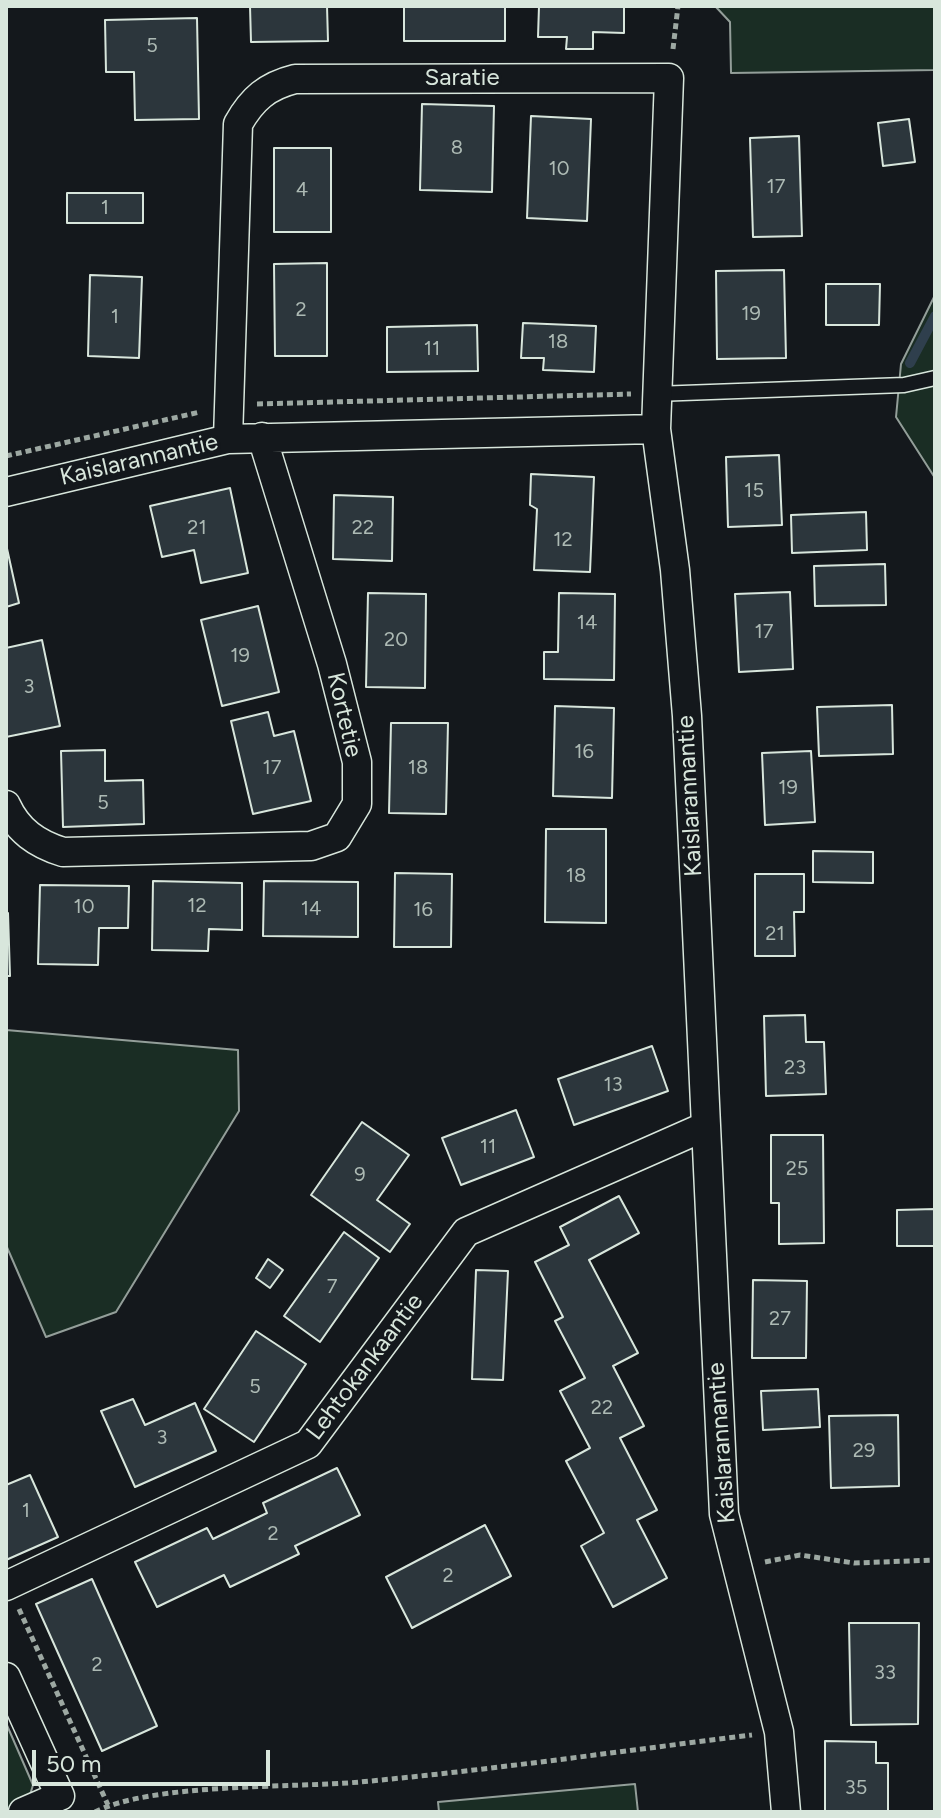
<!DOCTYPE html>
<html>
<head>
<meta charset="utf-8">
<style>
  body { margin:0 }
  #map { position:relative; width:941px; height:1818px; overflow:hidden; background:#14181c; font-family:Figtree,sans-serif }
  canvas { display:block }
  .frame { position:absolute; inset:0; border:8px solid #d8e6dc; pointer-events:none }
  .scale { position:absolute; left:32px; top:1750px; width:238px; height:36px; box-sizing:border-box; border:4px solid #d8e6dc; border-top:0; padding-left:10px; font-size:24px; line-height:28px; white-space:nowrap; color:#d8e6dc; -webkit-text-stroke:6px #14181c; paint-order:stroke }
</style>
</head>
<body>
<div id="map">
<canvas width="941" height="1818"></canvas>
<div class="frame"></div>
<div class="scale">50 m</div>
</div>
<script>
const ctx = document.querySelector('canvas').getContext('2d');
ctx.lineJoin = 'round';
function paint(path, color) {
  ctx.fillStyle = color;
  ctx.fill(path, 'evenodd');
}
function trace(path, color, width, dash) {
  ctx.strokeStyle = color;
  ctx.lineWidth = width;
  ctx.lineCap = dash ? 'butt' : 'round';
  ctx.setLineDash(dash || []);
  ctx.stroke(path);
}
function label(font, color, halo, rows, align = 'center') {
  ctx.font = font + ' Figtree,sans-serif';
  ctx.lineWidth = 6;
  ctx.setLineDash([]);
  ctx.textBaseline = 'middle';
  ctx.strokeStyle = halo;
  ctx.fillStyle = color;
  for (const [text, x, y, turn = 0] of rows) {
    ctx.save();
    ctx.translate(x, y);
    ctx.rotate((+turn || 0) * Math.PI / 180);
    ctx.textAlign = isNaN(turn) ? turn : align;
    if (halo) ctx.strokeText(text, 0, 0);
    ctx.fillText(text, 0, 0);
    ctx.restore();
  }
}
const green = new Path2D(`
  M715,6H935V70L731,73L730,22Z
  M935,295V478L896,417L901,364Z
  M6,1030L238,1050L239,1111L116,1312L46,1337L6,1245Z
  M6,1723L33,1785L30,1795L7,1811Z
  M635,1784L638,1812H439L438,1802Z`);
paint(green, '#1a2d24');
trace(green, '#939e99', 2);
trace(new Path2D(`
  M910,363L935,316`), '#2f3f4d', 10);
const building = new Path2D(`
  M250,6H327L328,41L251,42Z
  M404,6H505V41H404Z
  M539,6H624V33L593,32V49H566L567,37H538Z
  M197,18L199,119L135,120L134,72H106L105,20Z
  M422,104L494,106L492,192L420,190Z
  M531,116L591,119L587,221L527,218Z
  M909,119L915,162L883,166L878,123Z
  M799,136L802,236L753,237L750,138Z
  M274,148H331V232H274Z
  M67,193H143V223H67Z
  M327,263V356H275L274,264Z
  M784,270L786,358L717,359L716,271Z
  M90,275L142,277L139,358L88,356Z
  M826,284H880L879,325H826Z
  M523,323L596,326L594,372L543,370L544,358H521Z
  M477,325L478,371L387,372V327Z
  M779,455L782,525L728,527L726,457Z
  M531,474L594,477L590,572L534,570L537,509L530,505Z
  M230,488L248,573L201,583L194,550L162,557L150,506Z
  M334,495L393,497L392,561L333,559Z
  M866,512L867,550L792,553L791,515Z
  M6,544L19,603L6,607Z
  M885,564L886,605L815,606L814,566Z
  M790,592L793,669L739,672L735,594Z
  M368,593L426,594L425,688L366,687Z
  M559,593L615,594L614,680L544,679V652H558Z
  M258,606L279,692L222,706L201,620Z
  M42,640L60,726L6,737V648Z
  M892,705L893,754L819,756L817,707Z
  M555,706L614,708L612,798L553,796Z
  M268,712L274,736L294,731L311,801L253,814L231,721Z
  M391,723H448L446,814L389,813Z
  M105,750V781L143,780L144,824L63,827L61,751Z
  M811,751L815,822L765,825L762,753Z
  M546,829H606V923L545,922Z
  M813,851L873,852V883L813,882Z
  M395,873L452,874L451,947H394Z
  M755,874H804V912H794L795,956H755Z
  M153,881L242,883V930L209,929L208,951L152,950Z
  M264,881L358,882V937L263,936Z
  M40,885L129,886L128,928H99L98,965L38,964Z
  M6,913H8L10,976H6Z
  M805,1015L806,1042H824L826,1094L766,1096L764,1016Z
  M652,1046L668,1091L574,1125L558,1079Z
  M516,1110L534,1157L461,1185L442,1138Z
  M362,1122L409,1155L377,1200L410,1224L390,1252L311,1195Z
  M771,1135H823L824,1243L779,1244V1203H771Z
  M619,1196L639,1233L589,1260L638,1353L613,1366L644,1426L620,1438L657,1510L637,1520L667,1578L613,1607L581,1546L604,1533L566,1461L590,1448L560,1391L585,1378L555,1321L563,1317L535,1262L569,1245L560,1227Z
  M935,1209V1246H897V1210Z
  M344,1232L379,1258L320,1342L284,1316Z
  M268,1259L283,1270L270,1288L256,1278Z
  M476,1270L508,1271L503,1380L472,1379Z
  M753,1280L807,1281L806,1358H752Z
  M256,1331L306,1364L254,1442L204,1409Z
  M818,1389L820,1427L763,1430L761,1391Z
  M133,1399L145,1425L195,1403L216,1451L135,1487L101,1411Z
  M898,1415L899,1486L831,1488L829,1416Z
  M337,1468L360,1515L295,1546L299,1554L230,1587L224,1575L157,1607L135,1562L207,1528L213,1539L267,1513L263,1503Z
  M30,1475L58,1537L6,1560V1485Z
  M485,1525L511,1576L412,1628L386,1577Z
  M92,1579L157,1726L102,1751L36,1604Z
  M849,1623H919L918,1724L851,1725Z
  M825,1741L876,1742V1763H888V1812H825Z`);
paint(building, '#2c363c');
trace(building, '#d8e6dc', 2);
const service = new Path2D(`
  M655,394L904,385L935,378`);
const minor = new Path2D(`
  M228,439L238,124C252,99 267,86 295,79L669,78L656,429L675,570L687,716L724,1514L779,1732L786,1812
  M6,492L228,439L656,429
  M6,805C18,831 37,844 63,852L311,846L337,837L357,804V762L332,664L262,437
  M6,1586L308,1444L466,1232L704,1127
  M6,1677L60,1796L23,1812`);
trace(service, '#d8e6dc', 17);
trace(minor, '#d8e6dc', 31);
trace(new Path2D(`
  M673,49L678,6
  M257,404L631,394
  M6,456L200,412
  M765,1562L800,1555L854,1563L935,1560
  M19,1609L108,1805
  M95,1812C151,1783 292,1788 360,1782C491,1770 621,1751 752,1735`), '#9da8a2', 5, [6, 4]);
trace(service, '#14181c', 14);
trace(minor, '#14181c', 28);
label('20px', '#adbab4', null, [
  ["5",152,46],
  ["8",457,148],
  ["10",559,169],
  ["17",776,187],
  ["4",302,190],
  ["1",105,208],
  ["2",301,310],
  ["19",751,314],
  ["1",115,317],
  ["18",558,342],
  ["11",432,349],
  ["15",754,491],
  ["21",197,528],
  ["22",363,528],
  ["12",563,540],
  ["14",587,623],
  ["17",764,632],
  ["20",396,640],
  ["19",240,656],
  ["3",29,687],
  ["16",584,752],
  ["17",272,768],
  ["18",418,768],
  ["19",788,788],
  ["5",103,803],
  ["18",576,876],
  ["12",197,906],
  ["10",84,907],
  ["14",311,909],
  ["16",423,910],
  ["21",775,934],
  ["23",795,1068],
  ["13",613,1085],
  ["11",488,1147],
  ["25",797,1169],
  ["9",360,1175],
  ["7",332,1287],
  ["27",780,1319],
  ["5",255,1387],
  ["22",602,1408],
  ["3",162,1438],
  ["29",864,1451],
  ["1",26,1511],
  ["2",273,1534],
  ["2",448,1576],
  ["2",97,1665],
  ["33",885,1673],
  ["35",856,1788]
]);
label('24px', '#d8e6dc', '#14181c', [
  ["Saratie",462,78],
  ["Kaislarannantie",139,460,-13],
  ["Kortetie",344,715,77],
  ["Kaislarannantie",690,796,-93],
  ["Lehtokankaantie",365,1367,-53],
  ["Kaislarannantie",722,1443,-94]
]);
</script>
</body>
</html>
